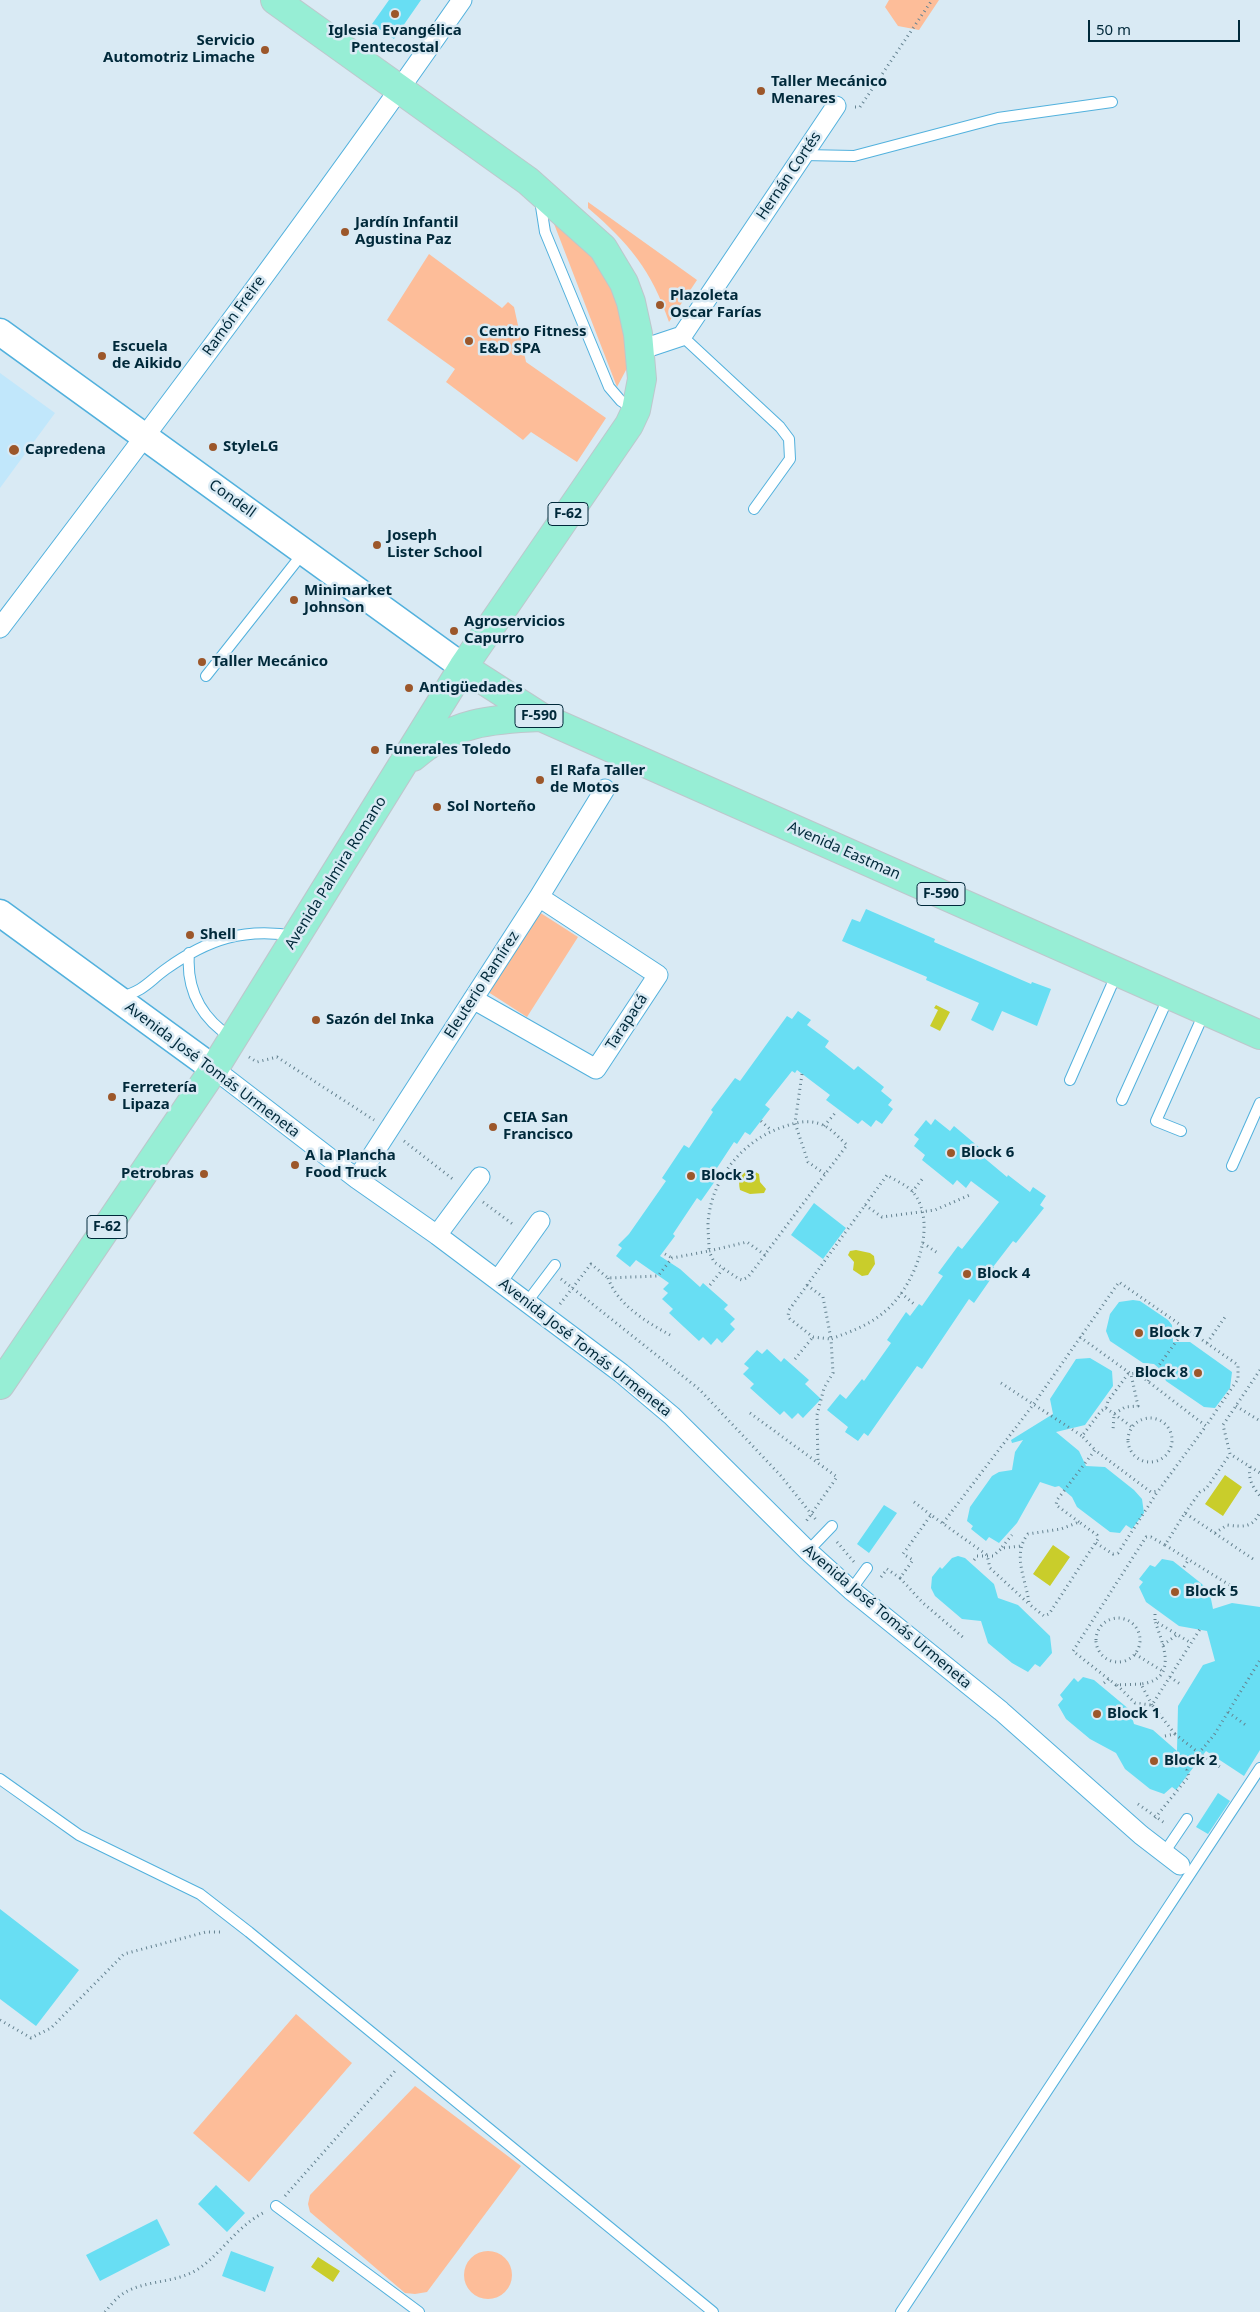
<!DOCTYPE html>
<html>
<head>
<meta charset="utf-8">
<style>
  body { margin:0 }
  #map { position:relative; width:1260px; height:2312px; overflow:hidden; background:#d9eaf4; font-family:"Noto Sans",sans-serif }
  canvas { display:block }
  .scale { position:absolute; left:1088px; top:20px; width:152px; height:22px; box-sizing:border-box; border:2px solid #00293a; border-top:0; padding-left:6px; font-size:15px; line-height:18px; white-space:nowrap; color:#00293a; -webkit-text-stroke:4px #d9eaf4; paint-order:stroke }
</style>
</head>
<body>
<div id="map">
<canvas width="1260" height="2312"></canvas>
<div class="scale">50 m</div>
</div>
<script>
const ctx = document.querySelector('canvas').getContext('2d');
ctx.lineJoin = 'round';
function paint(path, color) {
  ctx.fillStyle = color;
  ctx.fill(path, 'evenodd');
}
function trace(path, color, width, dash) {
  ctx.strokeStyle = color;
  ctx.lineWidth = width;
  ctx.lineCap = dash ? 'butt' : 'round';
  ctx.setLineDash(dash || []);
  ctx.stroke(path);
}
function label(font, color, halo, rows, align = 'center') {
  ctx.font = font + ' "Noto Sans",sans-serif';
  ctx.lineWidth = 5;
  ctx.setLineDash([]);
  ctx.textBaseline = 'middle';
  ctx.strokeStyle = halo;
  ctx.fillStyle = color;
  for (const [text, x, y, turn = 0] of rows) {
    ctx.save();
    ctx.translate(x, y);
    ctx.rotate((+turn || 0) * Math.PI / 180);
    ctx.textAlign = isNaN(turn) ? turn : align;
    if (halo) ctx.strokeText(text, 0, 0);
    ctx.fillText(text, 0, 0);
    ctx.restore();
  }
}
paint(new Path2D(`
  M0,373L55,413L0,488Z`), '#c1e7fb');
paint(new Path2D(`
  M889,0H939L919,30L898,26L885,7Z
  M588,202L697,280L669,322C652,271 629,243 588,208Z
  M551,216L598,260L615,288L628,332L626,370L617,387Z
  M429,254L502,308L508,302L514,307L526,362L606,418L577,462L531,432L523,440L446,382L455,369L387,320Z
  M536,910L578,937L527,1017L485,990Z
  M296,2014L352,2063L249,2182L193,2133Z
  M415,2086L521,2166L427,2292L415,2294L405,2293L310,2212L308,2204L310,2195Z
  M464 2275a24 24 0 1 1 48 0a24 24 0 1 1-48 0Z`), '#fdbd99');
paint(new Path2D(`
  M936,1005L950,1012L940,1031L930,1026L938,1010L934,1008Z
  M750,1169L759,1174L760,1182L766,1189L764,1193L750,1194L740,1190C738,1180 739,1173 750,1169Z
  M856,1250L870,1253L874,1256L875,1264L868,1275L862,1276L853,1270L854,1262L848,1255L850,1251Z
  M1225,1475L1242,1487L1223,1516L1205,1504Z
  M1053,1545L1070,1557L1050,1586L1033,1574Z
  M318,2257L340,2271L333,2282L311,2267Z`), '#c9cd2b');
paint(new Path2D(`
  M389,0H421L394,39L372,24Z
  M866,909L935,939L934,942L1031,984L1032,982L1051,989L1037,1026L1002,1011L993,1031L971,1020L979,1003L926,980L927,977L842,941L852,919L860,922Z
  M798,1011L811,1020L807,1025L829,1041L825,1047L854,1070L858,1066L884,1087L881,1091L892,1100L888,1105L893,1109L882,1124L876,1120L871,1127L862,1120L858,1124L826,1100L830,1095L797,1070L795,1073L792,1071L765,1105L770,1109L750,1135L745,1132L737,1144L734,1142L715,1171L720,1174L701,1201L697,1198L673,1234L675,1236L660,1256L680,1269L700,1287L703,1283L728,1305L724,1309L735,1319L730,1324L735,1329L722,1343L717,1338L711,1345L703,1337L699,1341L669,1313L673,1309L662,1299L668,1293L663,1289L669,1283L636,1260L630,1267L616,1256L622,1248L618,1245L629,1234L666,1181L662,1178L684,1145L689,1148L713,1112L711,1110L735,1078L740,1081L787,1016L792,1019Z
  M935,1119L950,1131L954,1126L980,1148L976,1151L1007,1177L1008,1175L1030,1192L1033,1187L1046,1196L1040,1205L1044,1208L1016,1243L1013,1241L993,1267L997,1270L974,1303L969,1299L922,1369L917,1366L868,1436L864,1433L858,1441L845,1432L848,1427L827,1410L840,1394L846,1399L862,1379L864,1381L891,1343L887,1340L906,1312L910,1316L919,1304L922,1306L943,1276L938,1273L958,1246L962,1249L999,1202L971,1181L966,1188L957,1180L953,1185L922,1160L925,1155L914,1146L919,1139L914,1135L926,1120L931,1125Z
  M814,1203L846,1228L823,1259L791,1235Z
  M1133,1300L1140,1301L1168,1320L1172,1325L1173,1342H1190L1232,1372L1230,1388L1215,1408L1204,1407L1166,1381L1161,1370L1154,1364L1143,1363L1110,1341L1106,1331L1110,1314L1119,1302Z
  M767,1349L781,1362L784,1358L809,1380L805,1384L821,1399L803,1418L798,1413L792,1419L784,1411L780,1415L750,1388L754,1384L743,1374L749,1368L744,1364L757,1350L762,1354Z
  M1090,1358L1112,1371L1113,1386L1085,1425L1056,1432L1079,1451L1086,1466L1105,1467L1134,1490L1142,1499L1144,1513L1132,1529L1126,1525L1120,1533L1110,1532L1077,1507L1072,1497L1059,1486L1055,1487L1040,1482L1017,1523L999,1543L989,1537L986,1541L971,1529L973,1526L967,1521L970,1507L992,1476L999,1472L1012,1470L1015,1452L1023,1440L1012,1443L1011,1440L1053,1414L1050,1399L1076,1359Z
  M884,1505L897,1513L869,1553L857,1544Z
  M958,1556L965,1558L994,1584L998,1598L1018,1605L1050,1636L1052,1653L1040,1667L1035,1664L1028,1672L1012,1663L988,1643L981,1621L962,1619L935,1596L931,1588L932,1577L940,1567L942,1569L952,1558Z
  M1162,1559L1173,1561L1202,1584L1210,1594L1213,1609L1232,1603L1260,1607V1750L1244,1776L1206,1751L1176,1790L1172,1787L1164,1794L1150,1789L1125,1769L1116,1753L1090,1739L1066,1719L1058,1705L1063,1699L1060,1695L1074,1678L1078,1682L1083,1677L1094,1680L1130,1710L1134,1724L1153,1730L1177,1751L1178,1706L1203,1665L1215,1661L1207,1631L1179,1626L1146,1602L1139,1587L1143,1582L1139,1579L1150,1565L1155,1567Z
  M1218,1793L1230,1801L1208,1834L1196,1827Z
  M0,1909L79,1970L36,2026L0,1999Z
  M216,2185L245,2213L227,2232L198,2204Z
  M157,2219L170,2245L100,2281L86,2255Z
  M231,2251L274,2267L265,2292L222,2276Z`), '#68def3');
const lane = new Path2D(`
  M804,155L854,156L998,118L1112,102
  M540,200L545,232L609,387L621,401L635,410
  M682,336L780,427L789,439L790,459L754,509
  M206,676L303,553
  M189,953C186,990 201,1018 232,1038
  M120,997C144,991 148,982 166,969C208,939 244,927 296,936
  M1070,1080L1117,973
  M1122,1100L1169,996
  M1181,1131L1156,1121L1205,1011
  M1232,1166L1260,1103
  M527,1302L555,1265
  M808,1551L832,1526
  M851,1590L867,1568
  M0,1779L79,1835L200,1894L249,1932L713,2312
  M1164,1853L1187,1819
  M276,2206L419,2312
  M901,2312L1260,1768`);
const street = new Path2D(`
  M640,350L682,336L836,106
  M0,628C157,421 314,213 462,0
  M473,999L596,1069L658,975L539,897
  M214,1069L357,1179L437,1235L621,1373L672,1416L808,1551L851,1590L1001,1711L1141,1835L1180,1865
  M357,1179L539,897L605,789
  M437,1235L480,1177
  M498,1280L540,1221`);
const secondary = new Path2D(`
  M0,332L463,667
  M0,913L214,1069`);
const primary = new Path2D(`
  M463,667L541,717L1260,1035
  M413,757C453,722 491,719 541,717
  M0,1385L214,1069L463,667L629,425L636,410L642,379L638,334L631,302L624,283L603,248L528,181L275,0`);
trace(lane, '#52b1dd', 12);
trace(street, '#52b1dd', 21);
trace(secondary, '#52b1dd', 29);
trace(primary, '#bdc7cc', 30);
trace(new Path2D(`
  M855,107H860L932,0
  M249,1057L257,1062L277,1057L374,1120
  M802,1074L795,1123L808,1162L825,1174
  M761,1121L772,1131
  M824,1126L836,1112
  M404,1141L454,1180
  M912,1192L923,1178
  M483,1202L514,1225
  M865,1205L882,1217L935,1210L972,1194
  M923,1243L939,1254
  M665,1254L672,1258
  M608,1278C618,1305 645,1321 670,1335
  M561,1279L699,1389L781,1476L817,1521
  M710,1285L723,1269
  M807,1285L823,1297L831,1339L813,1337L790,1319L788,1316L789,1310L887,1175C894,1180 907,1185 913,1192C940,1225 913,1290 883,1313C868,1326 849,1332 831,1339L833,1373L824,1388L817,1415L818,1463
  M901,1293L915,1305
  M560,1304L591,1264L608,1278L658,1276L672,1258L709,1251C709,1242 708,1233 708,1224C710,1181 742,1140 783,1127C797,1122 809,1119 823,1125C832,1129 840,1139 847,1145L766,1253L765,1255L748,1277L742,1280L739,1279L714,1262L709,1251L747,1242L765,1255
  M1080,1337L1131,1374L1138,1406L1125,1407L1114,1414L1113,1431
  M1207,1343L1225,1317
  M795,1359L813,1337
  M1260,1370L1223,1425L1230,1454L1260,1473
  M1148,1381L1185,1329
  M1001,1383L1082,1436
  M1236,1406L1260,1421
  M1106,1408L1132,1427
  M750,1413L837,1477L805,1523
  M1128 1440a22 22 0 1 1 44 0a22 22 0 1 1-44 0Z
  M1250,1467C1248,1479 1252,1486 1260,1496
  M914,1502L931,1515
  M1185,1513L1200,1492L1206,1489L1230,1454
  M1079,1522L1056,1505L1057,1500L1095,1450L1151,1492L1158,1491L1206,1426L1137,1373L1128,1374L1108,1401L1106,1408L1101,1411L1082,1436L1095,1450
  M943,1523L1033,1405L1119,1282L1238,1365V1379L1206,1426
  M1215,1533L1227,1525C1243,1527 1253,1528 1260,1512
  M837,1542L854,1562
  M1096,1543L1113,1554L1118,1553L1158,1491
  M1165,1545L1236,1589
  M1002,1547L1012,1535
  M974,1560L977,1556H993L1002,1548L1021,1546
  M1184,1567L1189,1559
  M881,1577L887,1569L900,1578L913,1560L903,1554L931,1515L987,1555L990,1568L1029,1604C1027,1581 1011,1555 1028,1534L1061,1529L1079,1522L1097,1535L1098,1539L1049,1614L1044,1616L1029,1604
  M900,1578L922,1602L965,1639
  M1155,1614V1621L1191,1643
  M1096 1640a22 22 0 1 1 44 0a22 22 0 1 1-44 0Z
  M1163,1645L1178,1634
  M1135,1654L1164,1672
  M1170,1677L1180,1684
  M1104,1683L1109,1679
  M1141,1684L1116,1685L1073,1651L1146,1537H1151L1165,1545L1185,1513L1253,1559
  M1117,1685L1135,1703L1151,1705
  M1152,1705L1141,1684C1179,1679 1163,1645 1155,1621
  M1228,1712L1247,1726
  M1175,1734L1152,1705L1200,1629
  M1165,1736L1175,1734L1199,1753L1214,1735L1260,1660
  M1138,1804L1166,1824
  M1155,1818L1189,1776L1187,1770L1199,1753L1220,1767
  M0,2020L31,2038L51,2028L124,1954L206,1932H223
  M285,2196L395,2071
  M105,2312C110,2306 117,2297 124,2293C144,2281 169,2283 191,2273C218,2260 234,2227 265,2212`), '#648290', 3, [1, 4]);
trace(lane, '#fff', 10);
trace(street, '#fff', 19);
trace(secondary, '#fff', 26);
trace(primary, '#97eed5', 28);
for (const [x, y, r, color] of [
  [395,14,5,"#9c572a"],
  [265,50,5,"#9c572a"],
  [761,91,5,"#9c572a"],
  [345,232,5,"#9c572a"],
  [660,305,5,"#9c572a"],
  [469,341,5,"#9c572a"],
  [102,356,5,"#9c572a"],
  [213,447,5,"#9c572a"],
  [14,450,6,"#9c572a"],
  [377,545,5,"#9c572a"],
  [294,600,5,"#9c572a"],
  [454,631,5,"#9c572a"],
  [202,662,5,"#9c572a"],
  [409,688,5,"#9c572a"],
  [375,750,5,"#9c572a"],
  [540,780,5,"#9c572a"],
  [437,807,5,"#9c572a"],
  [190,935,5,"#9c572a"],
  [316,1020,5,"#9c572a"],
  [112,1097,5,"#9c572a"],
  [493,1127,5,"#9c572a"],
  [951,1153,5,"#9c572a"],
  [295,1165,5,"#9c572a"],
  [204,1174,5,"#9c572a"],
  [691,1176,5,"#9c572a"],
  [967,1274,5,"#9c572a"],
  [1139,1333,5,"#9c572a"],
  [1198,1373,5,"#9c572a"],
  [1175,1592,5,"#9c572a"],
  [1097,1714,5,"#9c572a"],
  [1154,1761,5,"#9c572a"]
]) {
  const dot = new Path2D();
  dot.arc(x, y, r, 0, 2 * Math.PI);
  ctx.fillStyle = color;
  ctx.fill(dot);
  trace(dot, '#d9eaf4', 2);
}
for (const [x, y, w] of [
  [568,514,40],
  [539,716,48],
  [941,894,48],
  [107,1227,40]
]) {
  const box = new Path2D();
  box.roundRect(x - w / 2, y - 11.5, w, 23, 4);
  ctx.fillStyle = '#d9eaf4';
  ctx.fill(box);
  trace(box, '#00293a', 1);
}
label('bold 14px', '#00293a', null, [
  ["F-62",568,514],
  ["F-590",539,716],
  ["F-590",941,894],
  ["F-62",107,1227]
]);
label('bold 15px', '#00293a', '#d9eaf4', [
  ["Iglesia Evangélica",395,31,"center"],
  ["Pentecostal",395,48,"center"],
  ["Servicio",255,41,"right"],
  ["Automotriz Limache",255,58,"right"],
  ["Taller Mecánico",771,82],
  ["Menares",771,99],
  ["Jardín Infantil",355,223],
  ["Agustina Paz",355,240],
  ["Plazoleta",670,296],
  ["Oscar Farías",670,313],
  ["Centro Fitness",479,332],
  ["E&D SPA",479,349],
  ["Escuela",112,347],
  ["de Aikido",112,364],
  ["StyleLG",223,447],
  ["Capredena",25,450],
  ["Joseph",387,536],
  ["Lister School",387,553],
  ["Minimarket",304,591],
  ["Johnson",304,608],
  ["Agroservicios",464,622],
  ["Capurro",464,639],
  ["Taller Mecánico",212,662],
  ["Antigüedades",419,688],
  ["Funerales Toledo",385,750],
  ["El Rafa Taller",550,771],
  ["de Motos",550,788],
  ["Sol Norteño",447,807],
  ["Shell",200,935],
  ["Sazón del Inka",326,1020],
  ["Ferretería",122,1088],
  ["Lipaza",122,1105],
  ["CEIA San",503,1118],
  ["Francisco",503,1135],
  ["Block 6",961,1153],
  ["A la Plancha",305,1156],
  ["Food Truck",305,1173],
  ["Petrobras",194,1174,"right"],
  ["Block 3",701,1176],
  ["Block 4",977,1274],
  ["Block 7",1149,1333],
  ["Block 8",1188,1373,"right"],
  ["Block 5",1185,1592],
  ["Block 1",1107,1714],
  ["Block 2",1164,1761]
], 'left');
label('15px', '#00293a', '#d9eaf4', [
  ["Hernán Cortés",789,176,-56],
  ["Ramón Freire",234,316,-54],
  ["Condell",232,499,36],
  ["Avenida Eastman",844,851,24],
  ["Avenida Palmira Romano",336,873,-58],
  ["Eleuterio Ramírez",482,985,-57],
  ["Tarapacá",627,1022,-57],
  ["Avenida José Tomás Urmeneta",212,1070,37],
  ["Avenida José Tomás Urmeneta",585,1348,38],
  ["Avenida José Tomás Urmeneta",887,1617,40]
]);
</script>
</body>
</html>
